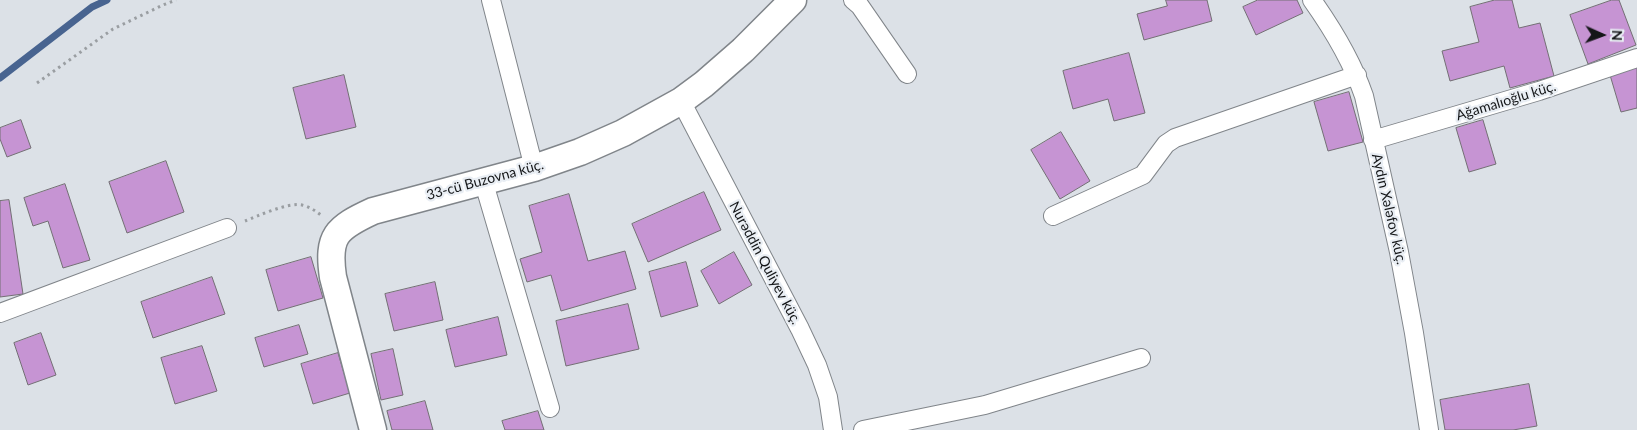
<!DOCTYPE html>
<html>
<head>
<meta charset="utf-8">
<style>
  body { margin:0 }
  #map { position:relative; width:1637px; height:430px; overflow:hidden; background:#dce1e7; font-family:Lato,sans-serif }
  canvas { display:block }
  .north { position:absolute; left:1577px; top:10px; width:50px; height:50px; -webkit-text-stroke:4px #e9eef4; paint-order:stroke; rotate:92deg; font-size:14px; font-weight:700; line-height:20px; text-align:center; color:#141618 }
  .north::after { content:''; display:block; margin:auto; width:18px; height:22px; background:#141618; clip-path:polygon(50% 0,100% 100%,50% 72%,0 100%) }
</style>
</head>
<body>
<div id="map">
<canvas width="1637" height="430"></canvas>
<div class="north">N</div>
</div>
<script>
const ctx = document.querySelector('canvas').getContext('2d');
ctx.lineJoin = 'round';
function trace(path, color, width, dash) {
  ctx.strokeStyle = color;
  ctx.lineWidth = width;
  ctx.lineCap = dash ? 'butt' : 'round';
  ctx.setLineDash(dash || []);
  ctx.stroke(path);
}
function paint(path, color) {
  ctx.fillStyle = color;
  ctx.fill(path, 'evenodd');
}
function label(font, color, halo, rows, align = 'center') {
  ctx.font = font + ' Lato,sans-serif';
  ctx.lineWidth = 4.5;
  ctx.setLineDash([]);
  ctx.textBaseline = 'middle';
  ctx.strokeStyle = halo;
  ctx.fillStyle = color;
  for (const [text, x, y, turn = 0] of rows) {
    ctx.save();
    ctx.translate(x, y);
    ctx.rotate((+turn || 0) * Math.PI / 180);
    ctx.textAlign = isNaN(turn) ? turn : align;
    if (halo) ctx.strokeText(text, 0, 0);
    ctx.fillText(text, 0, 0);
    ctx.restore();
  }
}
trace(new Path2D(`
  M0,78L92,7L107,0`), '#486490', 7);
const building = new Path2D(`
  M1166,0H1207L1212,21L1144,40L1137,14L1167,6Z
  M1258,0H1297L1303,13L1256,35L1243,7Z
  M1495,0H1512L1519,28L1540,23L1554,76L1510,88L1504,66L1450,81L1442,51L1479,42L1470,7Z
  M1612,0H1619L1636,45L1588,64L1570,15Z
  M1129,53L1145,113L1114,121L1108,99L1073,109L1063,71Z
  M1637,67V108L1621,112L1610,75Z
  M344,75L356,127L306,139L293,88Z
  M1349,92L1363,142L1328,151L1314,102Z
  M21,120L31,148L7,157L0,139V128Z
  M1483,120L1496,164L1469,172L1456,128Z
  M1061,132L1090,181L1060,199L1031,150Z
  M166,161L184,212L127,233L109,182Z
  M65,184L90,260L63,268L48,221L33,226L24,198Z
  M704,192L721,230L648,262L632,224Z
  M569,194L588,261L625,251L636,289L561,311L551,275L527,282L520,259L542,252L529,206Z
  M9,200L23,294L0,297V201Z
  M734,252L752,285L719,304L701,271Z
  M311,257L323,298L278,311L266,270Z
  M686,262L698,306L661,317L649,272Z
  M212,277L225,314L153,338L141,302Z
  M435,282L443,320L394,331L385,294Z
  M628,304L639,349L566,366L556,321Z
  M498,317L507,355L455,367L446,330Z
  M299,325L308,354L264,367L255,338Z
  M41,333L56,375L28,385L14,343Z
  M202,346L217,391L175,404L161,358Z
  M393,349L403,395L381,400L371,354Z
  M338,353L350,393L313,404L301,364Z
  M1529,384L1537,426L1513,430H1445L1440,400Z
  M425,401L433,430H392L387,411Z
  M538,411L544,430H505L502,421Z`);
paint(building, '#c694d3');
trace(building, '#736f74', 1);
const street = new Path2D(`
  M491,0L534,168
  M853,0L860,6L907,74
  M1312,0C1334,31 1352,61 1364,96L1399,252L1414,333L1429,430
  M681,101L800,329L817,365L828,397L833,430
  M1373,140L1539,91L1637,58
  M483,180L550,408
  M1053,216L1143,175L1166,144L1175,138L1357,75
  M0,313L227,228
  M863,430L985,405L1141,358`);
const secondary = new Path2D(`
  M373,430L333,277C327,236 336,228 373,211L534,168L580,152L623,133L681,101L704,84L743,50L793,0`);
trace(street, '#80858a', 20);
trace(secondary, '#80858a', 29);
trace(new Path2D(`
  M37,83L113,29L163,5L176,0
  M245,221C257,216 289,202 302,205C310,207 316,211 322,216`), '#9a9ea2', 3, [2.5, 4]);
trace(street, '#fff', 18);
trace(secondary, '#fff', 26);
label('14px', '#141618', '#e9eef4', [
  ["Ağamalıoğlu küç.",1506,101,-17],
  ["33-cü Buzovna küç.",485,180,-15],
  ["Aydın Xələfov küç.",1389,209,77],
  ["Nurəddin Quliyev küç.",765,263,62]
]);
</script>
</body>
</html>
